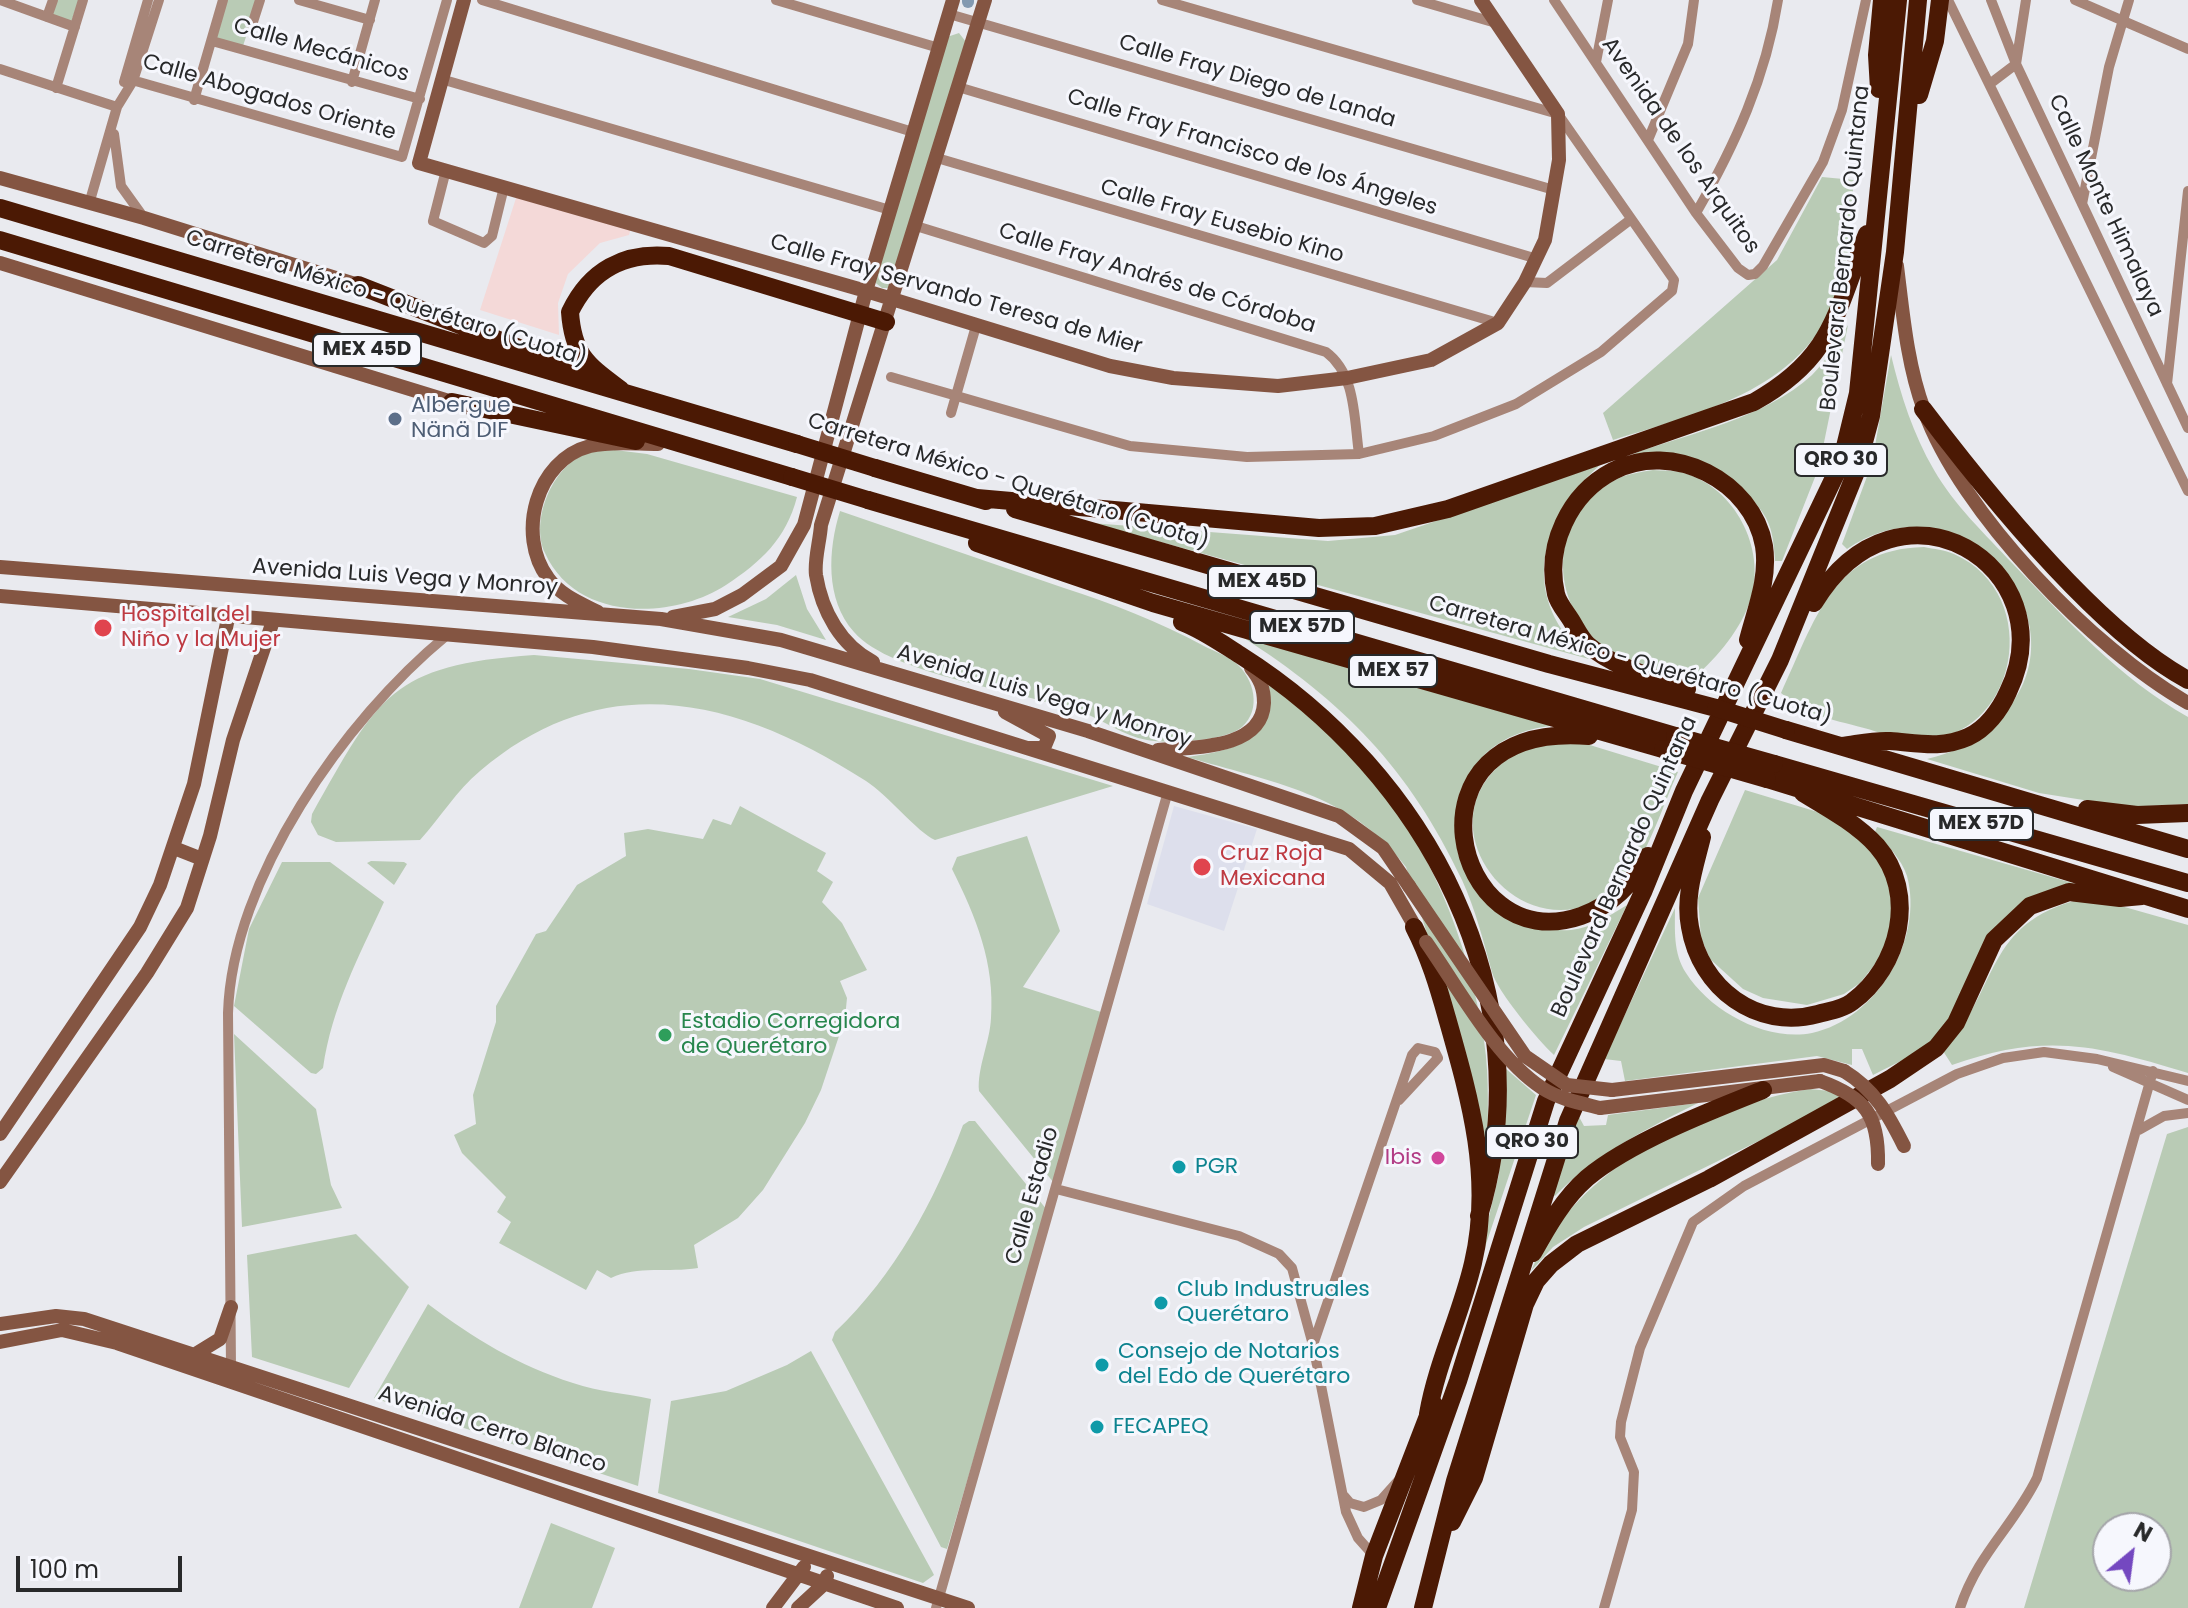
<!DOCTYPE html>
<html>
<head>
<meta charset="utf-8">
<style>
  body { margin:0 }
  #map { position:relative; width:2188px; height:1608px; overflow:hidden; background:#e9eaef; font-family:Poppins,sans-serif }
  canvas { display:block }
  .north { position:absolute; left:2092px; top:1512px; width:80px; height:80px; box-sizing:border-box; background:#f6f7fd; border:2px solid #a4a5a9; border-radius:50%; rotate:29deg; font-size:22px; font-weight:700; line-height:32px; text-align:center; color:#28292a }
  .north::after { content:''; display:block; margin:auto; width:28px; height:36px; background:#7448c0; clip-path:polygon(50% 0,100% 100%,50% 72%,0 100%) }
  .scale { position:absolute; left:16px; top:1556px; width:166px; height:36px; box-sizing:border-box; border:4px solid #28292a; border-top:0; padding-left:10px; font-size:24px; line-height:28px; white-space:nowrap; color:#28292a; -webkit-text-stroke:6px #f6f7fd; paint-order:stroke }
</style>
</head>
<body>
<div id="map">
<canvas width="2188" height="1608"></canvas>
<div class="north">N</div>
<div class="scale">100 m</div>
</div>
<script>
const ctx = document.querySelector('canvas').getContext('2d');
ctx.lineJoin = 'round';
function paint(path, color) {
  ctx.fillStyle = color;
  ctx.fill(path, 'evenodd');
}
function trace(path, color, width, dash) {
  ctx.strokeStyle = color;
  ctx.lineWidth = width;
  ctx.lineCap = dash ? 'butt' : 'round';
  ctx.setLineDash(dash || []);
  ctx.stroke(path);
}
function label(font, color, halo, rows, align = 'center') {
  ctx.font = font + ' Poppins,sans-serif';
  ctx.lineWidth = 6;
  ctx.setLineDash([]);
  ctx.textBaseline = 'middle';
  ctx.strokeStyle = halo;
  ctx.fillStyle = color;
  for (const [text, x, y, turn = 0] of rows) {
    ctx.save();
    ctx.translate(x, y);
    ctx.rotate((+turn || 0) * Math.PI / 180);
    ctx.textAlign = isNaN(turn) ? turn : align;
    if (halo) ctx.strokeText(text, 0, 0);
    ctx.fillText(text, 0, 0);
    ctx.restore();
  }
}
paint(new Path2D(`
  M517,195L631,228L629,235L600,243L568,274L558,303L559,335L480,310Z`), '#f4d9d8');
paint(new Path2D(`
  M1174,806L1257,829L1224,931L1147,904Z`), '#dddfec');
paint(new Path2D(`
  M57,0H79L70,25L51,18Z
  M226,0H258L243,46L215,38Z
  M959,33L966,42L889,288H882L872,280L947,37Z
  M1822,177L1854,180C1850,213 1851,252 1841,284C1810,388 1706,411 1613,440L1603,413L1777,260Z
  M1848,325L1819,467L1782,561H1775C1774,546 1773,531 1766,518C1751,490 1707,461 1676,454C1663,451 1646,454 1633,454C1691,433 1765,418 1812,375C1826,361 1837,342 1848,325Z
  M1891,355C1901,396 1913,434 1934,470C1954,505 1985,534 2013,564C2068,621 2119,678 2188,717V804L2128,807L2039,793L1927,759C1953,753 1971,744 1991,726C2101,633 1964,468 1847,549L1842,544L1872,463Z
  M615,450L647,454L797,497C786,539 761,562 726,585C672,620 576,622 545,553C530,521 552,467 585,454C594,450 606,451 615,450Z
  M1600,465C1538,520 1518,600 1589,659L1091,523L1328,541L1395,535Z
  M1653,470C1662,471 1674,470 1684,473C1735,488 1766,548 1751,598C1741,630 1718,656 1694,678C1667,671 1628,667 1606,649C1547,603 1547,516 1617,479C1627,474 1641,472 1653,470Z
  M840,511C915,537 989,562 1064,588C1113,604 1158,621 1204,646C1214,651 1227,656 1236,663C1254,679 1262,709 1242,727C1226,741 1168,744 1147,740C1123,736 1104,720 1081,712C1025,692 891,675 854,632C825,599 828,550 840,511Z
  M1924,547C1934,549 1945,550 1954,554C2048,596 2016,748 1911,740C1896,739 1879,732 1864,728C1827,718 1811,717 1781,693C1815,621 1832,549 1924,547Z
  M796,575L807,609L826,640L777,625L728,617L766,599Z
  M1241,636L1557,725C1499,731 1462,760 1456,820C1454,837 1457,860 1467,873C1476,884 1490,893 1500,902C1522,921 1540,932 1571,930C1591,928 1611,915 1627,905L1554,1055C1538,1040 1497,991 1492,972C1483,940 1476,911 1462,880C1409,768 1344,702 1241,636Z
  M534,655L689,669L760,679L1113,786L935,840C917,832 888,795 866,781C739,699 605,664 480,771C456,791 441,817 420,840L336,842L318,835L311,822L312,814C379,696 390,665 534,655Z
  M1268,681C1298,708 1330,733 1358,763C1428,837 1469,941 1484,1041C1490,1079 1487,1119 1488,1157L1460,1038L1406,867C1351,793 1270,782 1187,757C1234,751 1280,739 1268,681Z
  M1580,742L1678,772C1664,802 1645,864 1620,886C1524,969 1405,815 1520,751C1535,743 1562,744 1580,742Z
  M1745,790L1831,816L1859,833L1891,880V944L1860,983L1844,994L1807,1005L1763,998L1743,989L1710,959L1701,938L1698,898Z
  M740,806L826,853L817,871L833,882L822,902L842,923L867,970L840,981L847,998L845,1018L821,1090L805,1123L763,1190L738,1218L694,1245L698,1268C668,1273 638,1265 611,1278L597,1270L586,1290L499,1243L511,1222L497,1212L506,1197L462,1153L454,1135L476,1124L473,1095L496,1022V1006L536,934L546,931L577,885L626,856L624,833L648,829L703,839L713,819L731,825Z
  M1877,827L2076,884C2012,906 1997,913 1969,976C1962,991 1957,1009 1949,1022C1932,1049 1900,1061 1873,1075L1862,1049H1852V1065L1817,1056L1625,1081L1621,1061L1604,1059L1675,908C1675,930 1673,953 1686,973C1710,1011 1766,1042 1812,1033C1877,1019 1924,939 1907,876C1902,860 1887,844 1875,832Z
  M1027,836L1060,931L1023,987L1101,1012L1054,1183L979,1091C977,1068 990,1042 991,1018C995,963 976,917 952,869L957,857Z
  M371,861L404,862L407,864L394,885L367,863Z
  M282,862H330L384,902C358,958 332,1007 323,1068L316,1074L311,1073L234,1006L249,929Z
  M2081,899L2107,902L2188,925V1073C2097,1045 2045,1032 1952,1065L1943,1051C2001,987 1983,924 2081,899Z
  M234,1034L316,1109L331,1185L342,1208L242,1227Z
  M1505,1068L1536,1095L1474,1280L1499,1174Z
  M1810,1089L1830,1091L1846,1098L1584,1227L1553,1247L1531,1271C1577,1165 1703,1107 1810,1089Z
  M1698,1103C1648,1128 1594,1155 1555,1196L1549,1192L1577,1113L1584,1126L1606,1125L1608,1115Z
  M969,1121H975L1047,1210L947,1549L941,1547L832,1340L835,1332C895,1275 934,1202 963,1125Z
  M2188,1127V1608H2024L2167,1134ZM2108,1528H2156V1576H2108Z
  M356,1234L409,1287L349,1388L252,1357L247,1255Z
  M428,1304C473,1338 519,1366 573,1383C599,1392 625,1393 651,1399L638,1486L374,1398Z
  M811,1351L932,1571L934,1575L923,1583L658,1493L671,1401L726,1391L787,1365Z
  M551,1523L615,1548L592,1608H519Z`), '#b9cbb5');
trace(new Path2D(`
  M968,2V0`), '#8399b0', 12);
trace(new Path2D(`
  M0,0L75,27
  M299,0L370,20
  M482,0L913,132
  M776,0L939,48
  M1417,0L1496,23
  M1554,0L1696,213L1738,268L1748,275L1755,274L1763,266L1823,162L1842,110L1866,0
  M1948,0L2188,491
  M1991,0L2016,64L2188,428
  M2075,0L2188,49
  M949,14L1554,190
  M47,17L53,0
  M252,25L260,0
  M212,41L420,99
  M1596,62L1608,0
  M0,69L117,107
  M125,78L402,157L447,0
  M441,79L890,210
  M124,82L148,0
  M352,82L375,0
  M1991,83L2016,64L2026,0
  M958,87L1534,258
  M56,88L83,0
  M194,100L223,0
  M114,134L121,186L144,218
  M1648,140L1688,44L1694,0
  M937,158L1498,323
  M446,170L433,221L484,243L492,236L504,187
  M89,204L117,107L133,81L159,0
  M2082,204L2109,67L2129,0
  M1696,213C1735,145 1766,77 1778,0
  M916,226L1326,352C1356,374 1354,419 1359,454
  M1525,282L1547,283L1630,220
  M891,377L1130,446L1247,457L1359,454L1434,436L1516,404L1601,352L1672,291L1674,280L1558,114L1162,0
  M2167,384L2188,191
  M951,413L976,326
  M2113,1067L2188,1100
  M2139,1130L2164,1116L2188,1113
  M1056,1189L1239,1236L1279,1254L1292,1268L1313,1345L1346,1512L1358,1538L1374,1556
  M1313,1345L1412,1055L1418,1048L1435,1052L1438,1058L1399,1100
  M231,1368L228,1013C232,879 345,719 446,636
  M1344,1496L1350,1503L1364,1507L1381,1500L1398,1481
  M936,1608L1167,795
  M1604,1608L1632,1510L1634,1472L1620,1437L1621,1422L1640,1348L1693,1222L1744,1186L1957,1074L2003,1058L2044,1052L2097,1059L2188,1081
  M1960,1608C1978,1553 2013,1527 2037,1478L2153,1071`), '#a78578', 10);
trace(new Path2D(`
  M464,0L419,163L866,291L1110,366L1173,378L1278,386L1347,378L1431,360L1498,323L1525,282L1545,240L1559,160L1558,114L1481,0
  M0,178L144,218L358,285
  M0,263L452,402
  M1897,266C1903,314 1907,364 1924,410C1960,512 2094,650 2188,703
  M0,567L661,619L781,640L1088,731L1339,816L1383,848L1409,886
  M0,596L593,647L748,668L810,680L1349,849L1390,883L1418,932
  M598,612C580,603 560,595 548,578C516,535 536,460 590,446C611,441 636,444 658,444
  M673,617L715,609L742,595L781,566L804,525L866,291L953,0
  M873,662C841,645 822,612 816,575C814,560 820,541 821,525L985,0
  M1005,712L1049,736L1044,748H1029
  M1158,750C1192,747 1262,750 1264,703C1264,688 1260,679 1251,668
  M174,848L202,859
  M1612,1090L1824,1065L1844,1071
  M1600,1108L1820,1081
  M0,1134L140,927L160,885L194,784L228,618
  M0,1182L147,973L187,908L210,836L233,740L273,621
  M0,1324L56,1316L84,1319L968,1608
  M0,1342L62,1330L117,1343L897,1608
  M194,1355L220,1339L231,1307
  M773,1608L804,1567
  M798,1608L824,1584L827,1576`), '#845542', 14);
trace(new Path2D(`
  M1879,89L1877,55L1882,0
  M1919,95L1935,41L1940,0
  M0,208L797,444
  M0,240L792,477
  M358,285L580,372
  M621,390C588,365 573,356 570,312C590,270 624,252 669,256L886,322
  M452,402L636,441
  M1923,409C1986,492 2097,631 2188,680
  M875,468L986,501
  M977,498L1319,528L1375,526L1448,509L1754,402C1834,357 1835,313 1867,234
  M868,500L1675,736
  M1015,509L1549,664L1716,708
  M977,543L1153,603L1663,749
  M1814,603C1899,461 2068,568 2008,692C2000,710 1986,729 1968,737C1941,749 1918,743 1890,741C1874,740 1858,744 1842,746
  M1182,622C1203,630 1221,643 1240,655C1427,773 1546,995 1479,1216
  M1687,689C1654,677 1616,669 1588,645C1581,639 1576,628 1571,620C1566,612 1558,603 1556,594C1545,546 1569,494 1613,471C1672,440 1753,481 1764,546C1769,578 1756,609 1748,640
  M1786,730L2188,849
  M1589,736C1396,720 1451,961 1581,916C1612,905 1632,884 1648,856
  M1774,764L2188,883
  M1767,779L2188,909
  M2087,809L2137,815L2188,813
  M1702,837C1695,866 1684,896 1690,927C1700,988 1757,1031 1818,1014C1829,1011 1843,1009 1852,1002C1900,967 1918,893 1877,846C1857,824 1828,808 1803,793
  M1414,927C1429,956 1438,986 1447,1018C1470,1099 1493,1178 1473,1263C1461,1315 1437,1362 1428,1414
  M1533,1253C1548,1226 1564,1198 1587,1178C1630,1142 1710,1111 1763,1090
  M1452,1522L1474,1478L1525,1304L1536,1281L1551,1264L1577,1244L1709,1179L1890,1079L1936,1048L1956,1023L1994,940L2030,906L2069,892L2120,898L2142,896
  M1361,1608L1374,1556L1433,1403
  M1377,1608L1458,1381L1546,1101L1643,892L1684,791L1841,463L1858,393L1898,0
  M1423,1608L1455,1481L1568,1121L1710,800L1780,660L1856,472L1871,416L1895,252L1918,0`), '#4b1904', 18);
trace(new Path2D(`
  M1409,886L1525,1056L1567,1085L1612,1090
  M1426,942C1459,989 1495,1057 1542,1088C1559,1099 1580,1103 1600,1108
  M1844,1071C1875,1090 1888,1114 1904,1146
  M1820,1081C1865,1097 1879,1115 1878,1164`), '#845542', 14);
trace(new Path2D(`
  M797,444L875,468
  M792,477L868,500
  M1716,708L1786,730
  M1675,736L1774,764
  M1663,749L1767,779`), '#4b1904', 18);
for (const [x, y, r, color] of [
  [395,419,8,"#5c6f8a"],
  [103,628,10,"#e0444e"],
  [1202,867,10,"#e0444e"],
  [665,1035,8,"#2e9e5b"],
  [1438,1158,8,"#d1479c"],
  [1179,1167,8,"#0f9aa8"],
  [1161,1303,8,"#0f9aa8"],
  [1102,1365,8,"#0f9aa8"],
  [1097,1427,8,"#0f9aa8"]
]) {
  const dot = new Path2D();
  dot.arc(x, y, r, 0, 2 * Math.PI);
  ctx.fillStyle = color;
  ctx.fill(dot);
  trace(dot, '#f6f7fd', 3);
}
for (const [x, y, w] of [
  [367,350,108],
  [1841,460,92],
  [1262,582,108],
  [1302,627,104],
  [1393,671,88],
  [1981,824,104],
  [1532,1142,92]
]) {
  const box = new Path2D();
  box.roundRect(x - w / 2, y - 16, w, 32, 6);
  ctx.fillStyle = '#f6f7fd';
  ctx.fill(box);
  trace(box, '#28292a', 2);
}
label('bold 20px', '#28292a', null, [
  ["MEX 45D",367,350],
  ["QRO 30",1841,460],
  ["MEX 45D",1262,582],
  ["MEX 57D",1302,627],
  ["MEX 57",1393,671],
  ["MEX 57D",1981,824],
  ["QRO 30",1532,1142]
]);
label('22px', '#28292a', '#f6f7fd', [
  ["Calle Mecánicos",321,51,16],
  ["Calle Fray Diego de Landa",1257,82,16],
  ["Calle Abogados Oriente",269,98,16],
  ["Avenida de los Arquitos",1680,146,55],
  ["Calle Fray Francisco de los Ángeles",1252,153,17],
  ["Calle Monte Himalaya",2105,206,65],
  ["Calle Fray Eusebio Kino",1222,222,16],
  ["Boulevard Bernardo Quintana",1846,248,-84],
  ["Calle Fray Andrés de Córdoba",1157,279,17],
  ["Calle Fray Servando Teresa de Mier",956,295,16],
  ["Carretera México - Querétaro (Cuota)",386,299,17],
  ["Carretera México - Querétaro (Cuota)",1008,482,17],
  ["Avenida Luis Vega y Monroy",405,578,4],
  ["Carretera México - Querétaro (Cuota)",1630,661,16],
  ["Avenida Luis Vega y Monroy",1044,697,17],
  ["Boulevard Bernardo Quintana",1625,867,-66],
  ["Calle Estadio",1033,1196,-74],
  ["Avenida Cerro Blanco",492,1430,18]
]);
label('22px', '#4e5e75', '#f6f7fd', [
  ["Albergue",411,406],
  ["Nänä DIF",411,431]
], 'left');
label('22px', '#be3a42', '#f6f7fd', [
  ["Hospital del",121,615],
  ["Niño y la Mujer",121,640],
  ["Cruz Roja",1220,854],
  ["Mexicana",1220,879]
], 'left');
label('22px', '#27864d', '#f6f7fd', [
  ["Estadio Corregidora",681,1022],
  ["de Querétaro",681,1047]
], 'left');
label('22px', '#b23c85', '#f6f7fd', [
  ["Ibis",1422,1158]
], 'right');
label('22px', '#0d838f', '#f6f7fd', [
  ["PGR",1195,1167],
  ["Club Industruales",1177,1290],
  ["Querétaro",1177,1315],
  ["Consejo de Notarios",1118,1352],
  ["del Edo de Querétaro",1118,1377],
  ["FECAPEQ",1113,1427]
], 'left');
</script>
</body>
</html>
